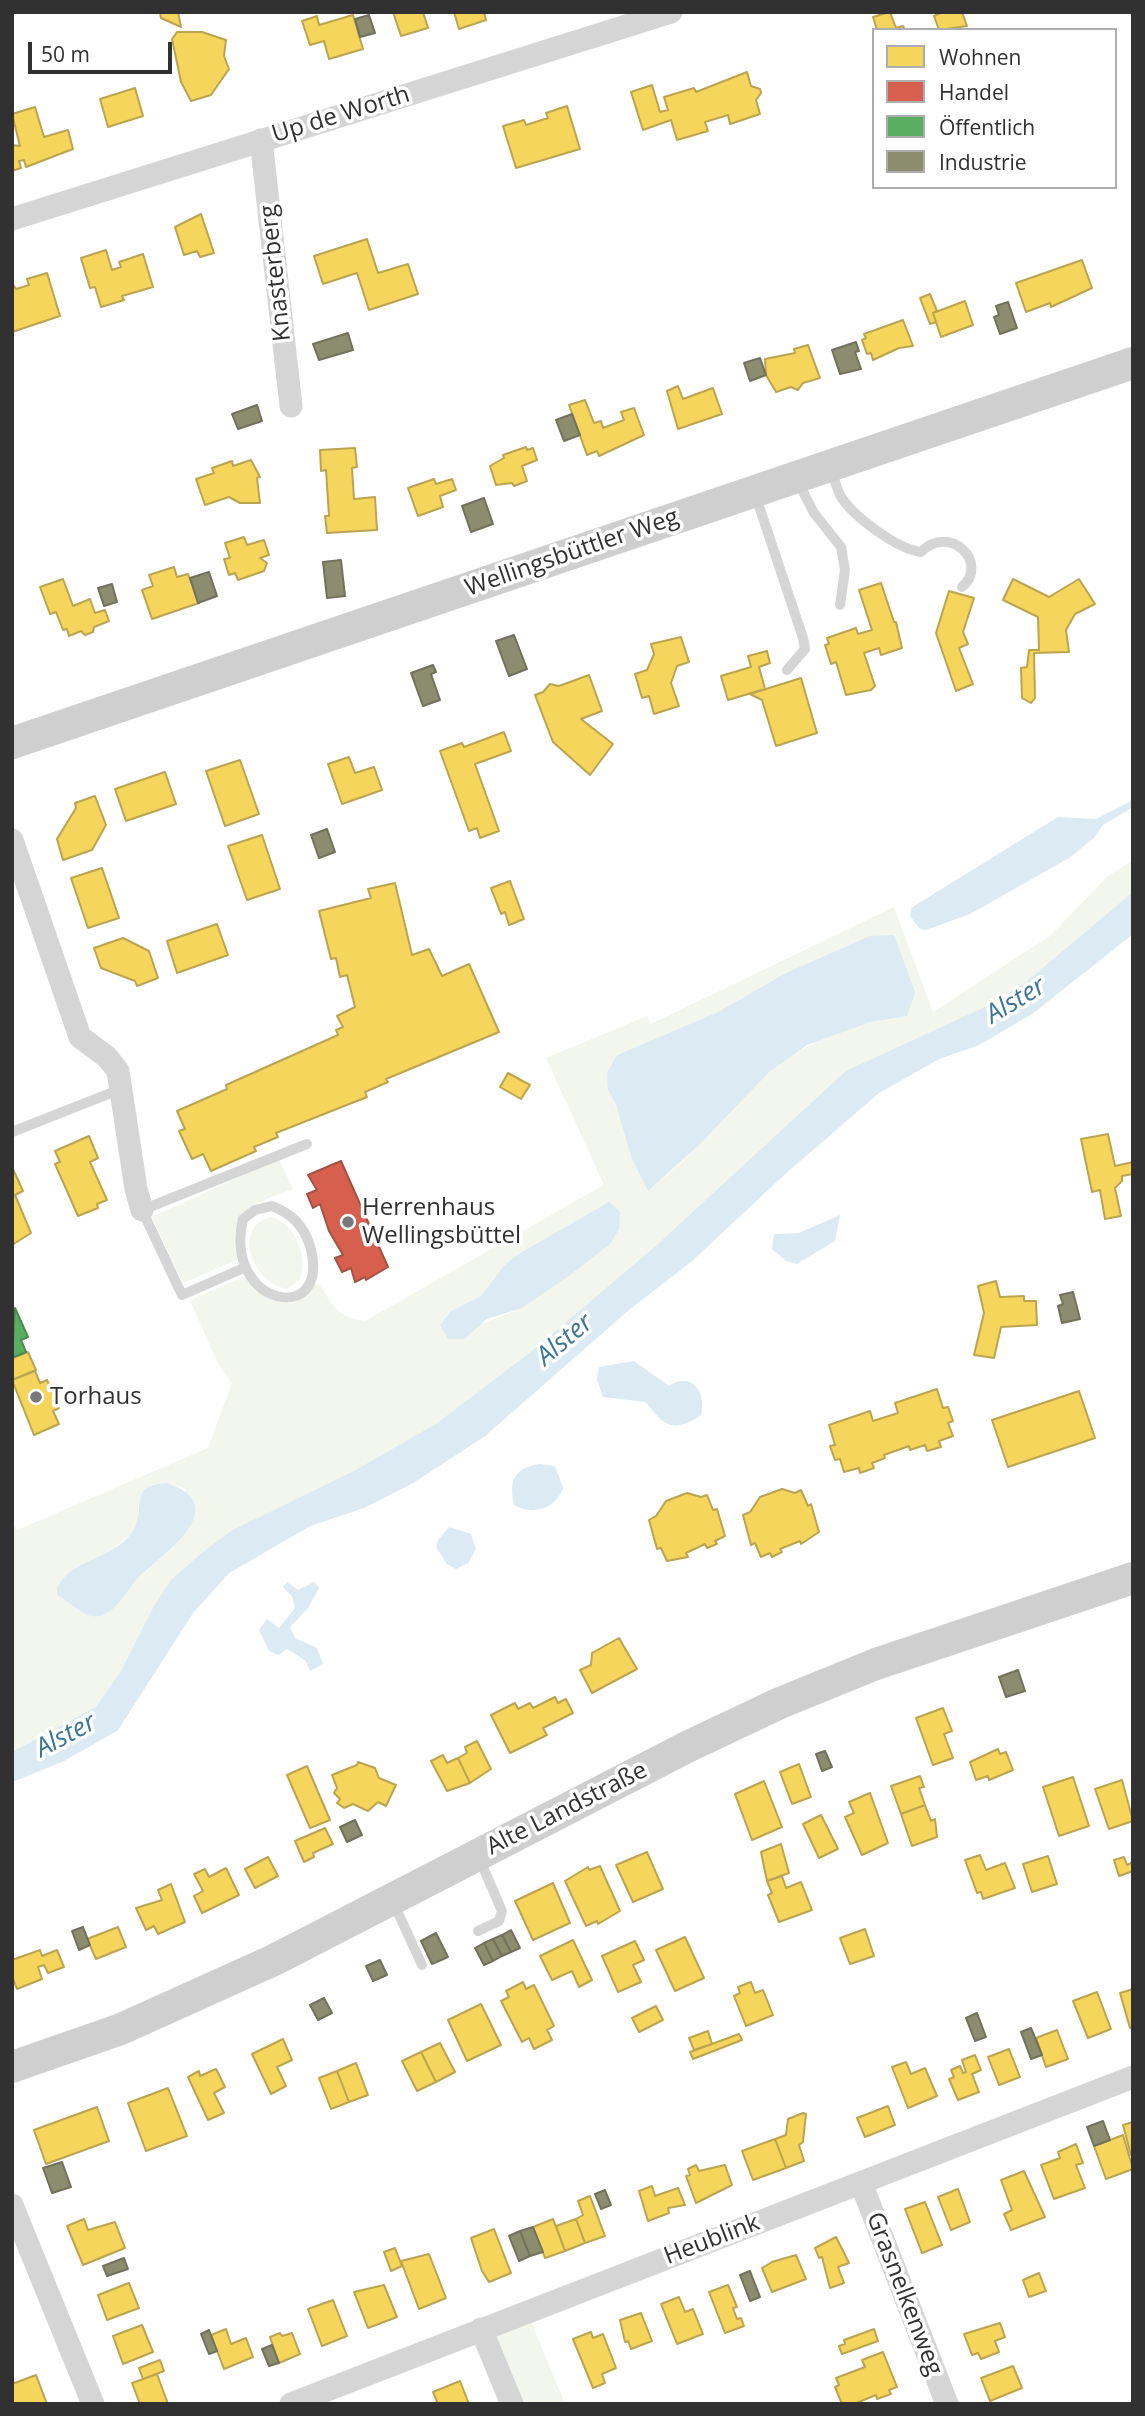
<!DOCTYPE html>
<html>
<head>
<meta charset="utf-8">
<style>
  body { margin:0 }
  #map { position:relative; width:1145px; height:2416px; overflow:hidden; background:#fff; font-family:"Open Sans",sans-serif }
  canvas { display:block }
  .frame { position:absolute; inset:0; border:14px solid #313131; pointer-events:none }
  .legend { position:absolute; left:872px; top:28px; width:245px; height:161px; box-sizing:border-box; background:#fff; border:2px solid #adadad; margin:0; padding:9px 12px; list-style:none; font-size:21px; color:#313131 }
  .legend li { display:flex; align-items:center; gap:14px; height:35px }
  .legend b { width:35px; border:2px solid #adadad }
  .scale { position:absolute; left:28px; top:42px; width:144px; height:32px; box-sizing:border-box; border:4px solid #313131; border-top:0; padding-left:9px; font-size:21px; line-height:24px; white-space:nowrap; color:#313131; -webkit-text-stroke:5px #fff; paint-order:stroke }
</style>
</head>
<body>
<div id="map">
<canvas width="1145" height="2416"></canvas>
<div class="frame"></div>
<ul class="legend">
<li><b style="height:19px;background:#f6d55c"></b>Wohnen</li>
<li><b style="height:19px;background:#d6604d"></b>Handel</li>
<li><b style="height:19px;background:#5aae61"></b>Öffentlich</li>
<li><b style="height:19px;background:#8c8c6e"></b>Industrie</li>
</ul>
<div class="scale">50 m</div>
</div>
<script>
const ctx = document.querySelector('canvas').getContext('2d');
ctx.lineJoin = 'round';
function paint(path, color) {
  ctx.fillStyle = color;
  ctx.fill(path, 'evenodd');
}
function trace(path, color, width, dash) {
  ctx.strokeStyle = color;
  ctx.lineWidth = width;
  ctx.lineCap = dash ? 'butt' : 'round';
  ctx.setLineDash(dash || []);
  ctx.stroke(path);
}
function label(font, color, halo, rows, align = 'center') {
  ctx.font = font + ' "Open Sans",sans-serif';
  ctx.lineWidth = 7;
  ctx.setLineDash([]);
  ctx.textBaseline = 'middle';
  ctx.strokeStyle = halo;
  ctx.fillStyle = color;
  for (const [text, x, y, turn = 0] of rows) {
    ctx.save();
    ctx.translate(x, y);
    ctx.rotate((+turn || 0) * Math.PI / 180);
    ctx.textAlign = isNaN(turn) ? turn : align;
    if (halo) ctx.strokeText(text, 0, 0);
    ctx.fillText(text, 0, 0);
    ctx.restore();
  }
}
paint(new Path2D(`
  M1133,860V934L1032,1014L979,1045L939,1059L879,1093L784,1175L691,1262L630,1309L485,1436L413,1483L364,1508L310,1526L229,1573L193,1613L118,1730L64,1761L12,1782V1519L17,1530L208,1448L232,1383L217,1362L190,1300L244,1277C260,1296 270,1303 295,1303L315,1284L321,1285C332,1307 340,1318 365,1321L604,1185L546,1058L647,1016L651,1024L894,907L933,1012L1050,936L1108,876ZM894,935L907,1016C859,1021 808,1040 770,1071C726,1107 694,1158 648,1190C632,1158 625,1121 608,1090L617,1055L718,1012L784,974ZM610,1244L522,1308L481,1324L440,1325L451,1311L481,1296L517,1255L539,1245ZM167,1483L186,1489L173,1548L140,1576L115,1606L80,1611L73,1603L76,1567L102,1558L131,1534L138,1522V1505L151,1484Z
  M279,1159L293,1189C252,1204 227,1210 237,1260L183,1283L152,1217Z
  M272,1217C295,1223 309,1258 300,1279L288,1289C252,1285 231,1225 272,1217Z
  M529,2317L565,2404H521L491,2330Z`), '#f2f6ed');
paint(new Path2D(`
  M1133,800V807L1103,825L1094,838L1069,858L970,914L926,930L920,929L910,916L911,908L1058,817L1096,819Z
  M1133,892V934L1032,1014L979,1045L939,1059L879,1093L784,1175L691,1262L630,1309L485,1436L413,1483L364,1508L310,1526L229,1573L193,1613L118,1730L64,1761L12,1782V1752L96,1707L121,1671L153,1608L171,1580L203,1552L231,1531L354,1471L436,1424L532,1351L657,1245L846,1071L998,1001L1026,982Z
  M894,935L915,992L907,1016L870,1022L807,1045L769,1072L700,1144L648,1191L632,1159L616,1105L608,1090L607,1073L617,1055L718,1012L784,974L870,936Z
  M609,1202L620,1212L619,1229L610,1244L570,1275L522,1308L487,1319L464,1339H448L440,1325L451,1311L481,1296L504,1266L517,1255Z
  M840,1215L835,1241L797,1264L786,1261L772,1249L774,1234L799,1233Z
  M634,1361L669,1386C691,1370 707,1393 701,1415C674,1433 664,1427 646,1402L603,1397L597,1380L599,1367Z
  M539,1464L555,1466L563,1488C556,1509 533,1516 514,1505C509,1481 513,1469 539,1464Z
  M167,1483C233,1505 167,1552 141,1575C129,1586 117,1613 99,1616C84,1619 71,1602 57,1595V1588C71,1559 111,1560 131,1534C148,1512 126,1484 167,1483Z
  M449,1527L471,1534L476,1549L468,1563L456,1569L447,1564L436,1547L438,1540Z
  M287,1582L298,1590L314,1582L319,1588L308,1608L290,1627L295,1638L317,1648L323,1664L310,1671L305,1660L287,1649L279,1655L269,1651L259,1630L267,1619L279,1628L295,1608L292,1596L283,1587Z`), '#dbeaf3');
const homes = new Path2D(`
  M160,12H178L181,27L161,18Z
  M393,12H423L428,28L401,36Z
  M454,12H484L486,20L459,29Z
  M890,12L896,28L903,26L905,30H877L873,17Z
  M943,12H962L967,26L939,30L934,16Z
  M353,15L363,49L329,59L324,41L310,45L302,21L317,16L319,25Z
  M177,32H202L226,40L224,56L229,69L211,95L191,101L181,82L172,39Z
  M747,72L751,86L760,89L761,93L756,100L760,114L730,124L728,115L705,122L708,131L677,140L671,120L643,130L631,92L652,85L660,112L668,110L664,97L694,88L696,92Z
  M135,88L143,116L108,127L100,99Z
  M567,106L580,149L516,168L503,126L524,120L526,125L548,118L546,113Z
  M35,107L44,137L68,130L73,149L26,167L24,160L19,161L21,168L12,171V145L20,146L12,114Z
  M201,214L214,253L200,257L197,251L184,255L175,227Z
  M367,239L378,273L408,264L418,294L369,310L357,273L323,284L314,256Z
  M106,250L112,270L121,267L119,262L143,254L153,287L122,296L124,300L101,307L95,287L90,288L81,258Z
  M1082,260L1092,288L1051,307L1050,303L1026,312L1016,283Z
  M47,273L60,316L12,332V283L16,289L29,285L27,279Z
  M930,294L937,311L933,313L936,322L930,324L920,298Z
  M965,301L973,325L941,337L933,313Z
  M903,320L913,346L899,348L873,360L871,353L867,354L862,340L866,338L864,334Z
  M808,345L820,378L803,383L798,390L791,387L776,392L766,375L765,359L795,353L794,349Z
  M678,386L683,399L713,388L722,414L678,429L667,391Z
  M585,400L594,423L601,421L603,428L624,420L621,412L634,408L644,435L599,456L597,451L587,455L569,405Z
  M526,447L527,450L533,448L537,460L522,466L527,481L514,486L512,483L496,485L490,466L504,458L503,455Z
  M355,448L357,467L352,468L354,499L375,497L377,530L327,533L325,516H329L326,470L321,471L320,450Z
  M251,460L260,477L257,478L260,503H240L229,497L205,505L196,479L214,473L212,468L232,461L233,466Z
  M434,479L436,484L452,479L456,490L440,496L443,507L418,516L408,488Z
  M244,537L247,545L264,540L269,555L260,558L267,563L264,571L238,580L235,573L229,575L224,559L230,558L225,543Z
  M174,567L177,577L188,574L199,603L152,619L142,590L153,586L149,575Z
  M63,579L73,606L90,599L95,613L105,610L109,621L94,627L93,632L85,635L81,631L69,636L67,629L63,630L56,612L50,614L40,587Z
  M1013,579L1049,597L1079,579L1095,604L1075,614L1066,630L1069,652L1034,653L1035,698L1031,703L1022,698L1021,668L1027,667L1029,650H1039L1038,617L1003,600Z
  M881,583L894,622H896L902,648L881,655L879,648L864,653L875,686L871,690L846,695L836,662L831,664L825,645L829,644L827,638L856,628L858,634L872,630L859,590Z
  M949,591L974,598L963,632L968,644L959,648L973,684L956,691L936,633Z
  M681,637L689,662L677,666L671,683L679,706L654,714L649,696L642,698L635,674L647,670L654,654L651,644Z
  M767,651L770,663L759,667L765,689L728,700L721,676L751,667L748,656Z
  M589,675L602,711L581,719L613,744L590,775L553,742L535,695L543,692L550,684L559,686Z
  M801,678L817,733L776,746L762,700L750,694Z
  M504,732L511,751L475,764L499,831L480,838L477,828L469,831L440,751L462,743L464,747Z
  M349,757L355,773L374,767L382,790L342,804L328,764Z
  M240,760L259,814L225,826L206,771Z
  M165,772L176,804L126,821L115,789Z
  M95,796L106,825L92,850L63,860L57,839L76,808L75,803Z
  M262,835L280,889L247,900L228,846Z
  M102,868L119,918L88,928L71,878Z
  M510,881L524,919L509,925L505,912L501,914L491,888Z
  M395,883L412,955L429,949L442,976L469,964L499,1032L386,1079L388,1082L365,1092L367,1097L276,1133L278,1137L254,1147L256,1151L211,1171L203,1154L192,1159L179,1131L185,1129L177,1111L227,1089L226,1085L338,1035L336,1030L343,1027L337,1016L355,1007L347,975L340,977L336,958L331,959L319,911L371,898L368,889Z
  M217,924L228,955L177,973L167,941Z
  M123,938L149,951L158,978L137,986L135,981L101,968L94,948Z
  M508,1073L530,1085L521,1099L500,1087Z
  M1108,1134L1115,1166L1133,1162V1174L1122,1176V1181L1115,1188L1121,1216L1105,1219L1100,1190L1092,1192L1081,1139Z
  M89,1136L98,1158L90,1162L107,1200L97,1204L98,1208L78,1216L55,1164L60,1162L55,1151Z
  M13,1169L23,1191L15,1195L31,1233L12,1245Z
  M996,1281L1000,1297L1024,1296V1301H1036L1037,1325L1001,1327L994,1358L974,1355L984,1313L978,1286Z
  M28,1352L36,1370L12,1380V1358Z
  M35,1371L40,1383L47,1380L59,1408L53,1411L59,1424L34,1435L12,1380Z
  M937,1389L943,1408L948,1407L953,1421L948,1423L953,1436L939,1441L941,1447L927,1451L925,1445L910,1450L909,1446L884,1455L885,1458L872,1463L874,1468L860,1473L859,1468L844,1472L840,1459L835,1460L830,1446L835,1445L829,1425L870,1411L873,1421L898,1413L895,1403Z
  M1079,1391L1095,1438L1008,1467L992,1420Z
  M782,1489L795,1493L801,1490L808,1506L811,1504L819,1532L801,1544L800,1541L780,1549L782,1552L772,1557L770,1553L761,1557L755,1543L751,1545L743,1515L750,1512L760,1497Z
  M687,1493L701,1497L707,1495L713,1510L717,1509L725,1536L715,1541L717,1544L707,1548L705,1544L686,1553L688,1557L667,1561L661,1548L657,1549L649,1520L656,1516L666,1501Z
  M619,1638L637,1669L592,1693L580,1670L591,1665L592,1653Z
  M555,1697L558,1703L566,1699L573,1713L543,1728L547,1735L510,1753L491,1715L515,1703L518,1709L530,1703L533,1708Z
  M943,1708L952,1731L944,1734L953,1758L933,1765L916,1718Z
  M477,1741L491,1769L470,1783L458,1758L467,1753L465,1747Z
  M998,1749L1000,1754L1006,1752L1013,1770L989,1780L988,1776L976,1780L970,1762Z
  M443,1755L447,1763L458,1758L470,1783L447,1791L431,1761Z
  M358,1762L375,1768L379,1778L396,1785L386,1806L378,1802L368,1811L353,1804L344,1808L337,1803L340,1799L334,1793L337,1788L332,1775L357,1765Z
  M799,1764L811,1797L792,1804L780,1772Z
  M307,1766L330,1820L310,1828L287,1775Z
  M920,1776L924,1787L919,1788L925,1805L901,1814L891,1786Z
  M1073,1777L1089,1826L1059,1836L1043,1787Z
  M1122,1780L1133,1821L1109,1829L1095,1789Z
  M764,1781L782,1827L752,1840L735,1794Z
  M870,1793L888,1843L862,1855L845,1817L854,1813L849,1802Z
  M925,1805L931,1821L935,1819L937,1837L912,1846L901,1814Z
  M821,1815L838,1849L819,1858L803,1824Z
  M325,1828L333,1844L313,1853L314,1857L304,1862L295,1841Z
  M781,1844L789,1873L767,1881L761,1852Z
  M647,1852L663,1889L633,1902L616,1865Z
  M980,1855L986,1870L1005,1863L1015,1888L983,1899L981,1892L977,1893L965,1860Z
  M1048,1856L1057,1884L1032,1892L1023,1864Z
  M268,1857L278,1876L255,1888L245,1869Z
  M1124,1857L1127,1865L1133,1862V1871L1119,1876L1114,1860Z
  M600,1866L620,1911L598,1924L597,1921L586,1926L565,1881L588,1867L589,1870Z
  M226,1868L239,1895L202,1913L194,1896L203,1891L194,1874L205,1869L209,1877Z
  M782,1876L786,1888L801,1882L812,1910L779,1922L768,1895L772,1893L767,1881Z
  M553,1883L570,1923L533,1940L515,1901Z
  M171,1884L185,1922L158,1934L154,1926L146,1930L136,1908L162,1900L158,1890Z
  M118,1927L126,1947L96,1959L87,1939Z
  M865,1929L874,1956L850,1964L840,1938Z
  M685,1937L704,1978L675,1991L656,1950Z
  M573,1940L592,1980L579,1987L572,1971L552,1980L540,1956Z
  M635,1941L644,1960L633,1965L641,1982L618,1992L602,1956Z
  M40,1950L42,1956L57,1950L64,1967L48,1973L44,1965L38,1967L42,1979L17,1989L12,1976V1960Z
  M523,1982L526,1989L534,1985L554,2026L547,2030L552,2040L534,2049L529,2038L522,2042L501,2001L509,1997L506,1991Z
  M751,1982L755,1993L763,1990L773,2015L746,2026L734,1996L740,1993L738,1987Z
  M1133,1989V2027L1130,2028L1120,1993Z
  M1097,1992L1111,2029L1088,2038L1073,2001Z
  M481,2004L501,2045L467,2061L448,2020Z
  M656,2006L663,2020L639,2032L632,2018Z
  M1057,2030L1068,2059L1046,2067L1036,2038Z
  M708,2031L712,2044L694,2050L689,2038Z
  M739,2034L742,2040L693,2059L690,2052Z
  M283,2039L292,2060L277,2067L286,2086L271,2094L252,2054Z
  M440,2043L455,2072L436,2082L421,2052Z
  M1009,2049L1020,2077L999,2085L988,2057Z
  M421,2052L436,2082L417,2091L402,2061Z
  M975,2055L981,2070L972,2074L979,2092L958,2100L949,2079L954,2077L951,2070L960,2066L963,2073L966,2072L962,2060Z
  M906,2062L911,2074L925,2068L937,2096L908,2108L892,2067Z
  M356,2063L368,2095L349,2102L337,2071Z
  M216,2069L225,2087L214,2093L224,2113L208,2120L188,2077L199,2071L200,2076Z
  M337,2071L349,2102L331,2109L319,2078Z
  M168,2088L187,2136L146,2151L128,2103Z
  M888,2106L895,2125L865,2137L857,2118Z
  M97,2107L109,2141L46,2164L34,2130Z
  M803,2113L806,2114L803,2142L799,2145L804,2161L786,2168L775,2139L786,2135L788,2119Z
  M1133,2122V2154L1131,2155L1123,2125Z
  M1123,2135L1133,2169L1106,2179L1094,2146Z
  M775,2139L786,2168L753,2180L742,2151Z
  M1076,2144L1083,2163L1076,2165L1085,2188L1054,2199L1041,2165L1060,2158L1058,2152Z
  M696,2165L699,2171L725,2165L732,2185L696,2203L686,2176L690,2175L688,2169Z
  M1024,2171L1045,2217L1011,2230L1004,2214L1012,2210L1001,2180Z
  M652,2186L655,2196L678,2188L685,2205L668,2208L669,2213L648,2221L639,2191Z
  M958,2189L970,2222L951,2230L938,2197Z
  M590,2196L605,2236L585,2243L576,2219L583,2215L578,2201Z
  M925,2202L942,2245L922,2253L905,2209Z
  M84,2219L88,2230L115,2222L125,2248L83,2265L67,2226Z
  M553,2219L565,2251L545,2258L533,2227Z
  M576,2219L585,2243L565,2251L556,2226Z
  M494,2229L511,2273L489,2282L482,2271L471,2238Z
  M836,2237L849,2263L838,2267L844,2283L830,2288L822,2257L819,2258L815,2248Z
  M395,2248L402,2266L391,2271L384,2252Z
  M429,2254L446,2298L419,2309L401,2261Z
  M796,2255L806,2279L772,2292L762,2268L772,2262Z
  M1039,2273L1046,2291L1029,2297L1023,2280Z
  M129,2283L139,2308L107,2320L98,2295Z
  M384,2285L397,2317L368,2328L354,2292Z
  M728,2285L737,2307L733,2308L737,2319L741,2318L744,2326L725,2333L709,2292Z
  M679,2297L685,2312L693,2309L703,2334L677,2344L661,2304Z
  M333,2300L347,2336L322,2346L308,2309Z
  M641,2313L652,2341L631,2349L628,2341L625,2342L620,2320Z
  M1000,2323L1005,2337L995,2341L999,2352L981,2359L978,2353L972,2355L964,2334Z
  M142,2325L153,2352L123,2364L113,2336Z
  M226,2329L231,2344L246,2338L253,2357L224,2369L211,2335Z
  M874,2329L878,2341L842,2354L839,2346L845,2344L844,2340Z
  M591,2332L593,2338L603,2334L616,2368L602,2374L605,2383L593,2388L573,2339Z
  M280,2333L282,2336L292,2333L300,2354L279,2363L270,2337Z
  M883,2352L897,2387L889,2390L891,2394L877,2399L876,2395L854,2404H842L835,2387L839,2385L836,2378L865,2367L862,2360Z
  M160,2360L164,2371L143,2379L139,2368Z
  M1013,2366L1022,2388L990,2401L981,2378Z
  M157,2374L168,2404H140L132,2383Z
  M36,2375L47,2404H12V2384Z
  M460,2381L469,2404H438L433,2392Z`);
paint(homes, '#f6d55c');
trace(homes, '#bba44f', 2);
const shops = new Path2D(`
  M341,1161L388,1267L366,1280L365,1277L355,1282L351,1268L342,1272L335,1258L343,1255L329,1231L320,1204L313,1208L307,1194L317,1190L308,1175Z`);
paint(shops, '#d6604d');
trace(shops, '#a45245', 2);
const public = new Path2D(`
  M15,1308L28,1337L21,1340L26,1352L12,1358Z`);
paint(public, '#5aae61');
trace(public, '#4e8853', 2);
const industry = new Path2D(`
  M369,15L375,33L360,37L355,19Z
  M1008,302L1017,328L1000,334L994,317L999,315L996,306Z
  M348,333L353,350L319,360L313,344Z
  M856,342L859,351L855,352L861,369L840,374L832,350Z
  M760,358L766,375L750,381L744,363Z
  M257,405L262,421L238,429L232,414Z
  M572,414L580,435L564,441L556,420Z
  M484,498L493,524L471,532L462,506Z
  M341,560L345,596L327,598L323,562Z
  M209,572L217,596L198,603L190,578Z
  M112,584L117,602L104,606L98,588Z
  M514,635L527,669L509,676L496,641Z
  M433,665L436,672L431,674L440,700L423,706L411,673Z
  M327,829L335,852L319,858L311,835Z
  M1073,1292L1080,1319L1062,1323L1058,1306L1063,1304L1060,1295Z
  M1018,1670L1025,1691L1006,1697L999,1677Z
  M825,1751L832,1767L822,1771L816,1754Z
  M355,1820L362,1835L347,1842L340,1827Z
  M83,1927L90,1945L79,1950L72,1931Z
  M511,1930L520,1948L511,1952L502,1935Z
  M436,1933L448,1957L432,1964L421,1941Z
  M502,1935L511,1952L502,1956L493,1939Z
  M493,1939L502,1956L493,1961L484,1943Z
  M484,1943L493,1961L484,1965L475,1948Z
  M380,1960L387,1975L373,1981L366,1966Z
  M324,1998L332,2013L318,2020L310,2005Z
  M977,2013L986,2037L975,2041L966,2018Z
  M1031,2028L1042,2055L1031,2059L1021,2032Z
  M1103,2121L1110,2140L1094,2146L1087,2127Z
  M62,2162L71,2187L52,2193L43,2168Z
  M605,2190L611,2205L601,2209L595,2194Z
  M533,2227L543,2252L530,2256L520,2231Z
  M520,2231L530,2256L519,2261L509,2236Z
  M124,2258L128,2269L107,2276L103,2266Z
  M750,2271L760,2297L750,2301L740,2275Z
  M209,2330L217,2351L209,2354L201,2334Z
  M272,2345L279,2363L269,2366L262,2349Z`);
paint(industry, '#8c8c6e');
trace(industry, '#71715c', 2);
trace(new Path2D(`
  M830,468C834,477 836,486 840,495C852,516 897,549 921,552C950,523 990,563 962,587
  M797,480L814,513L841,547L845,570L840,605
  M755,494L803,638L805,649L787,670
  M12,1132L121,1089
  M272,1206C291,1213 304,1226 310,1246C333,1328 222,1307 243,1219L255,1210Z
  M246,1267L182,1295L142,1210L307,1144
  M393,1902L422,1965
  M478,1931L499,1921L502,1911L479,1858`), '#d5d5d5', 10);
trace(new Path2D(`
  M261,140L291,406
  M12,219L671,12
  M12,840L80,1037L107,1057L118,1071L136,1189L142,1210
  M861,2183L947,2404
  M12,2205L93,2404
  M481,2329L512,2404
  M291,2404L1133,2077`), '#d5d5d5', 23);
trace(new Path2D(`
  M12,743L1133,363
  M12,2067L121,2029L274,1960L689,1746L780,1703L876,1664L1133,1578`), '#cfcfcf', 32);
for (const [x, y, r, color] of [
  [348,1222,7,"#797979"],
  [36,1397,7,"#797979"]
]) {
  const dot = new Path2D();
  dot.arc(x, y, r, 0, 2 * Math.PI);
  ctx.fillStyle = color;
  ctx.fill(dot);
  trace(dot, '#fff', 2.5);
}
label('24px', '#313131', '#fff', [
  ["Up de Worth",341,115,-17],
  ["Knasterberg",276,273,-96],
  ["Wellingsbüttler Weg",572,553,-19],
  ["Alte Landstraße",567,1809,-27],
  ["Heublink",712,2240,-21],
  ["Grasnelkenweg",904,2294,69]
]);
label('24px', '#313131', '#fff', [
  ["Herrenhaus",362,1208],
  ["Wellingsbüttel",362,1236],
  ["Torhaus",50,1397]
], 'left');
label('italic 26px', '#3c7696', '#fff', [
  ["Alster",1016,1001,-31],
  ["Alster",565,1340,-40],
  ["Alster",66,1736,-28]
]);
</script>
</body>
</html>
